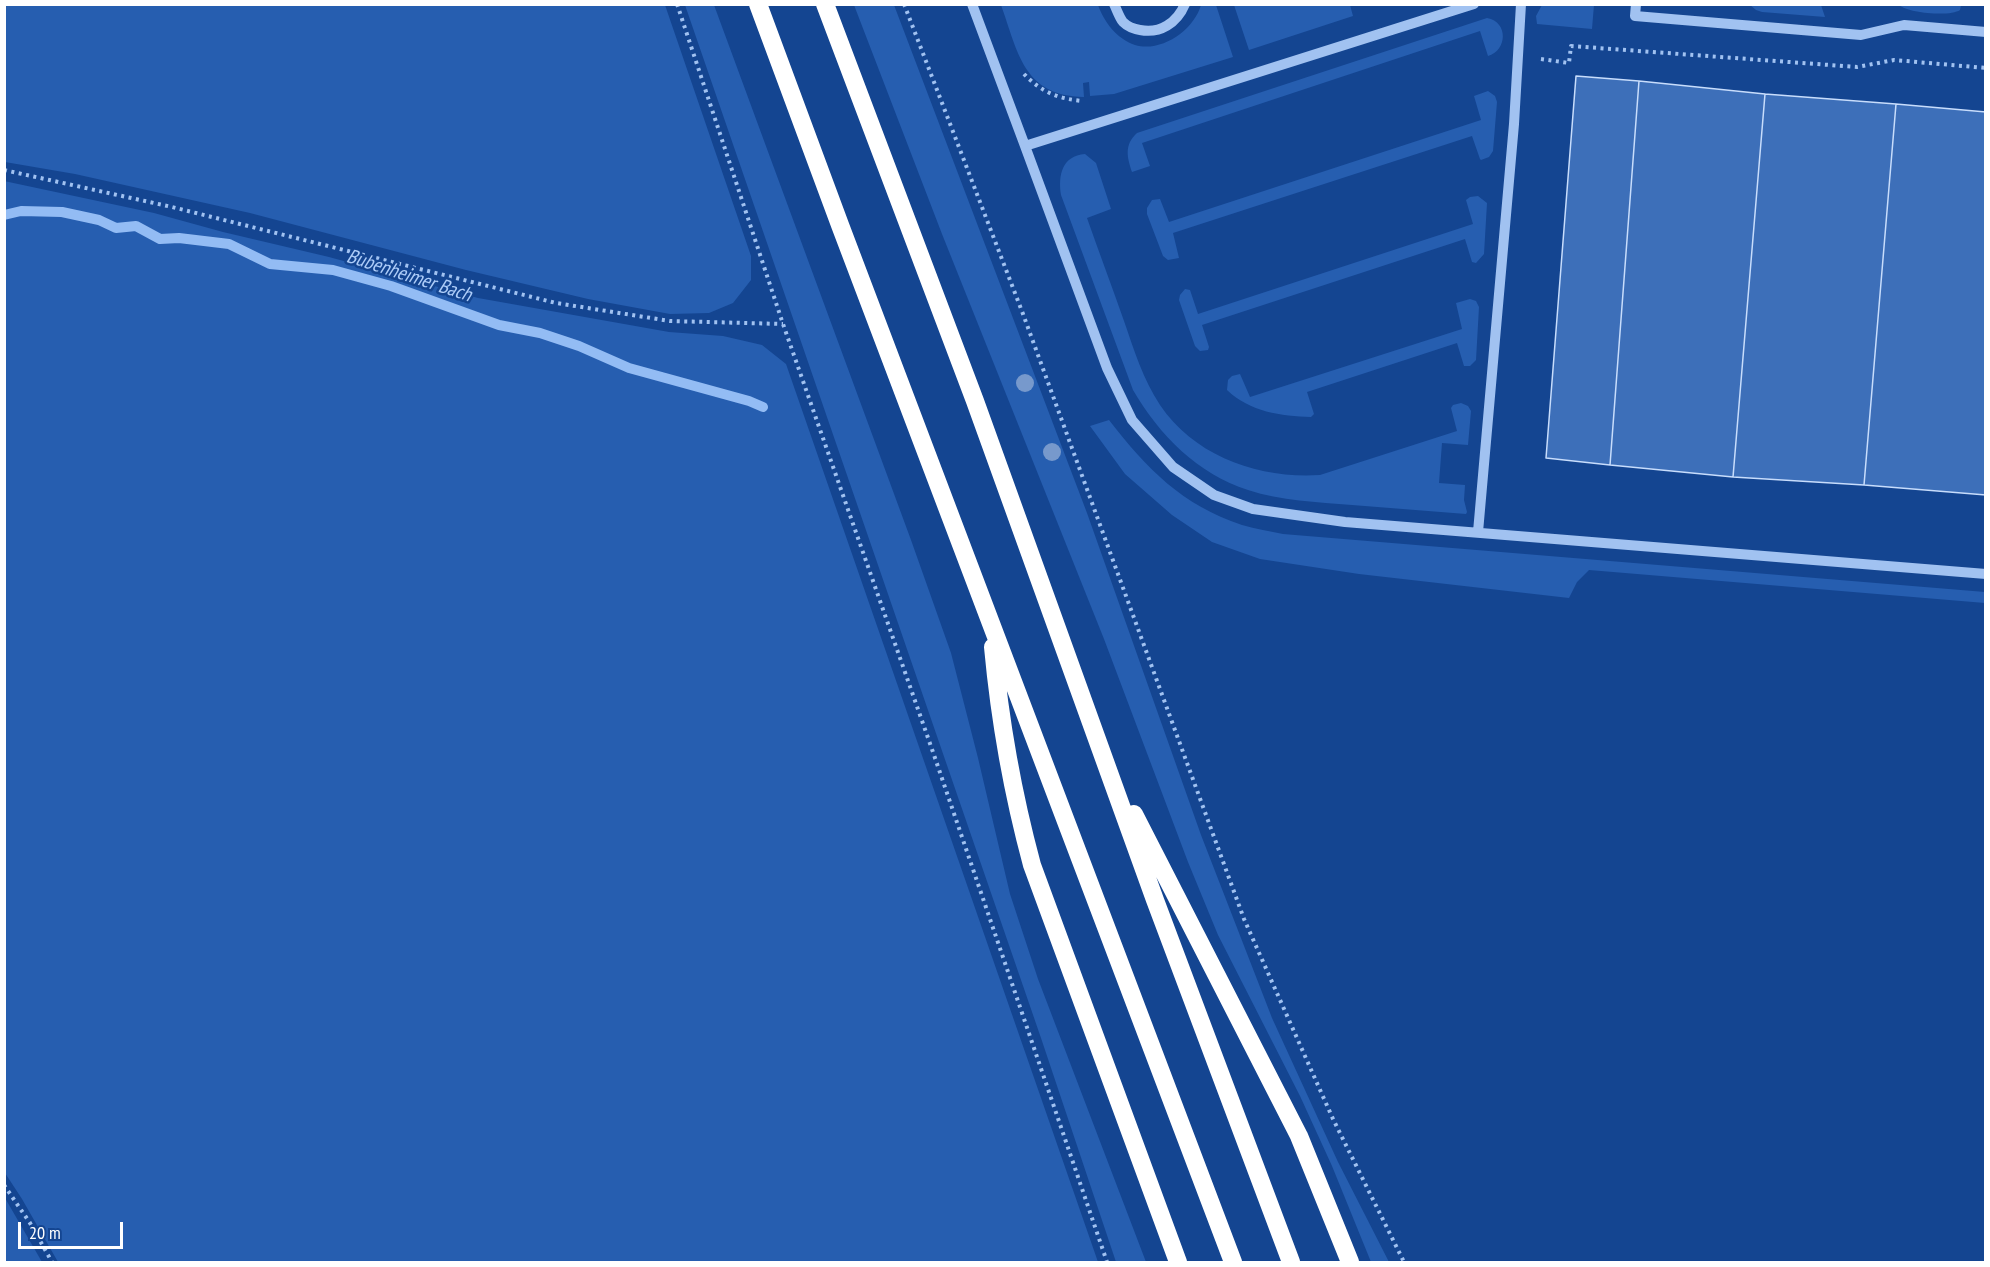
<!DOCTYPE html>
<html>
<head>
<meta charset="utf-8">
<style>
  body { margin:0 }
  #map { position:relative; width:1990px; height:1267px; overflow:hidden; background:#144591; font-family:"PT Sans Narrow",sans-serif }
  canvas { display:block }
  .frame { position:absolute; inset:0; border:6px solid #fff; pointer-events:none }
  .scale { position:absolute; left:18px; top:1222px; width:105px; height:27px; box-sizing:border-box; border:3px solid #fff; border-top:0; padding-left:8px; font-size:18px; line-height:21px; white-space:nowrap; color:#fff; -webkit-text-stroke:4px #144591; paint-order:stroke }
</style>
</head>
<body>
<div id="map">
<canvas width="1990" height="1267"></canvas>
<div class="frame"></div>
<div class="scale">20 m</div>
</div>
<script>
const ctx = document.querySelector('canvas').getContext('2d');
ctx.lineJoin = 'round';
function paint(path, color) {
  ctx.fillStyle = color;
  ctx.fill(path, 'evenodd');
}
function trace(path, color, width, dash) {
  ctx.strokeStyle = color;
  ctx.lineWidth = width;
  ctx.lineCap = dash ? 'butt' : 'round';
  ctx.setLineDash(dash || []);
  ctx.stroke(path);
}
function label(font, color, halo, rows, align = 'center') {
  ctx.font = font + ' "PT Sans Narrow",sans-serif';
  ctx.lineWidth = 5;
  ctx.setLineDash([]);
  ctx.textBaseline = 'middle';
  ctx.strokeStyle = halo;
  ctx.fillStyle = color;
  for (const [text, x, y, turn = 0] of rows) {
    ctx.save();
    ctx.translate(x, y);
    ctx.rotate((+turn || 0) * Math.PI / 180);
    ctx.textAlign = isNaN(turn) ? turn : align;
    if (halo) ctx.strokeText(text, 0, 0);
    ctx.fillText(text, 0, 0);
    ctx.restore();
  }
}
paint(new Path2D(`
  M4,5H665L751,256V280L733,303L709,313L670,314L588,299L466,270L250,213L75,174L5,162Z
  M685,5H714L911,540L951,653L978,758L1010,894L1038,979L1146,1262H1116L1041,1038Z
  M854,5H894L1087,513L1201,835L1272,1018L1338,1162L1389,1262H1371L1332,1166L1300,1096L1218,935L1188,862L1104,639L942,234Z
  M1001,5H1098C1104,22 1117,39 1135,45C1161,53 1194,30 1201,5H1216L1233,57L1114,94L1090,96L1089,82L1083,83L1084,97C1023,96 1018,52 1001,5Z
  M1234,5H1350L1353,16L1249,50Z
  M1542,5H1594L1592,29L1537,24L1536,16Z
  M1750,5H1821L1825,17L1762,12L1756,10Z
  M1899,5L1961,4V5L1960,10C1950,17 1908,13 1899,5Z
  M1487,18C1509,22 1507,51 1488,56L1480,31L1142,143L1150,166L1132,172C1127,157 1124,145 1137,133Z
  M1488,91L1495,96L1497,102L1493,151L1489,157L1481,160L1480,159L1472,136L1173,233L1179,258L1168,260L1163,256L1147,214V208L1152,200L1160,199L1169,222L1481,120L1474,96Z
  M1085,154L1096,163L1111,209L1087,218C1099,252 1112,287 1124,321C1134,350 1143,379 1160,405C1195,457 1260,479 1320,475L1457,431L1451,408L1453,405L1461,403L1468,406L1471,411L1468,445L1442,443L1439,483L1465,485L1464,500L1467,512L1466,514C1428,511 1390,508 1352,505C1317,502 1281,501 1248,490C1198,474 1159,435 1133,390L1061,195C1058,175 1062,156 1085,154Z
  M4,181L154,213L223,232L329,257L478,298L669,332L723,336L762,345L786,364L1098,1262H58L22,1199L5,1173Z
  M1478,196L1487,203L1484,254L1476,263L1472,262L1465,239L1202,325L1209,347L1208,350L1200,351L1195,346L1179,300L1180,295L1185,289L1190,290L1198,314L1473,224L1466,200L1470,197Z
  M1470,299L1476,301L1479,307L1476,360L1470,366H1464L1457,343L1307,392L1314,414L1311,417C1281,416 1250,412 1227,390L1228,380L1232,376L1240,374L1250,397L1462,329L1456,303Z
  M1109,420C1147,469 1182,505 1242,525C1256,529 1270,531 1283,534L1985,592V603L1589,570L1577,582L1569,598L1359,574L1260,559L1212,542L1172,515L1125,474L1090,426Z
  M5,1198L42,1262H5Z`), '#265eb0');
trace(new Path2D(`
  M4,215L21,211L62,212L99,220L116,228L136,226L160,239L179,238L229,244L270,264L333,270L391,286L499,325L540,333L579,346L629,368L749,401L763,407`), '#93bcf4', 10);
const building = new Path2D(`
  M1576,76L1639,81L1610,465L1546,458Z
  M1639,81L1765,94L1733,477L1610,465Z
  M1765,94L1896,104L1864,485L1733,477Z
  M1896,104L1986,112V495L1864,485Z`);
paint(building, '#3d6fb9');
trace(building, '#c8ddfc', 1.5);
trace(new Path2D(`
  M677,4L783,324L934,755L1107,1262
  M904,4L1023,314L1244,919L1333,1119L1404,1262
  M1541,59L1569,63L1571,46L1857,67L1894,60L1986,68
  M1024,74C1041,92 1059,99 1083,101
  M4,170L172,207L556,303L670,321L783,324
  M4,1185L30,1223L52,1262`), '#a1c2f1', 4, [3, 4.5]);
trace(new Path2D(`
  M972,4L1025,146L1474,4
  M1114,4C1117,10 1119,17 1123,22C1127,26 1134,29 1140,30C1160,34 1177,23 1185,4
  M1636,4L1635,16L1861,35L1904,25L1986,32
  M1025,146L1107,368L1132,420L1173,467L1214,495L1253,509L1345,522L1986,574
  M1478,532L1514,124L1521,4`), '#a1c2f1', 10);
trace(new Path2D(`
  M758,4L840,225L1233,1262
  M825,4L975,401L1155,900L1291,1262
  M993,647C1000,723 1012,791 1032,865L1178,1262
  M1134,814L1299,1136L1350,1262`), '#fff', 18);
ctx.fillStyle = '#79c';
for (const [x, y] of [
  [1025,383],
  [1052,452]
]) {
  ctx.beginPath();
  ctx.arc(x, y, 9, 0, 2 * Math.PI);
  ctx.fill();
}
label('italic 20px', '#adccf8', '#144591', [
  ["Bubenheimer Bach",409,276,18]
]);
</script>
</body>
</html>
